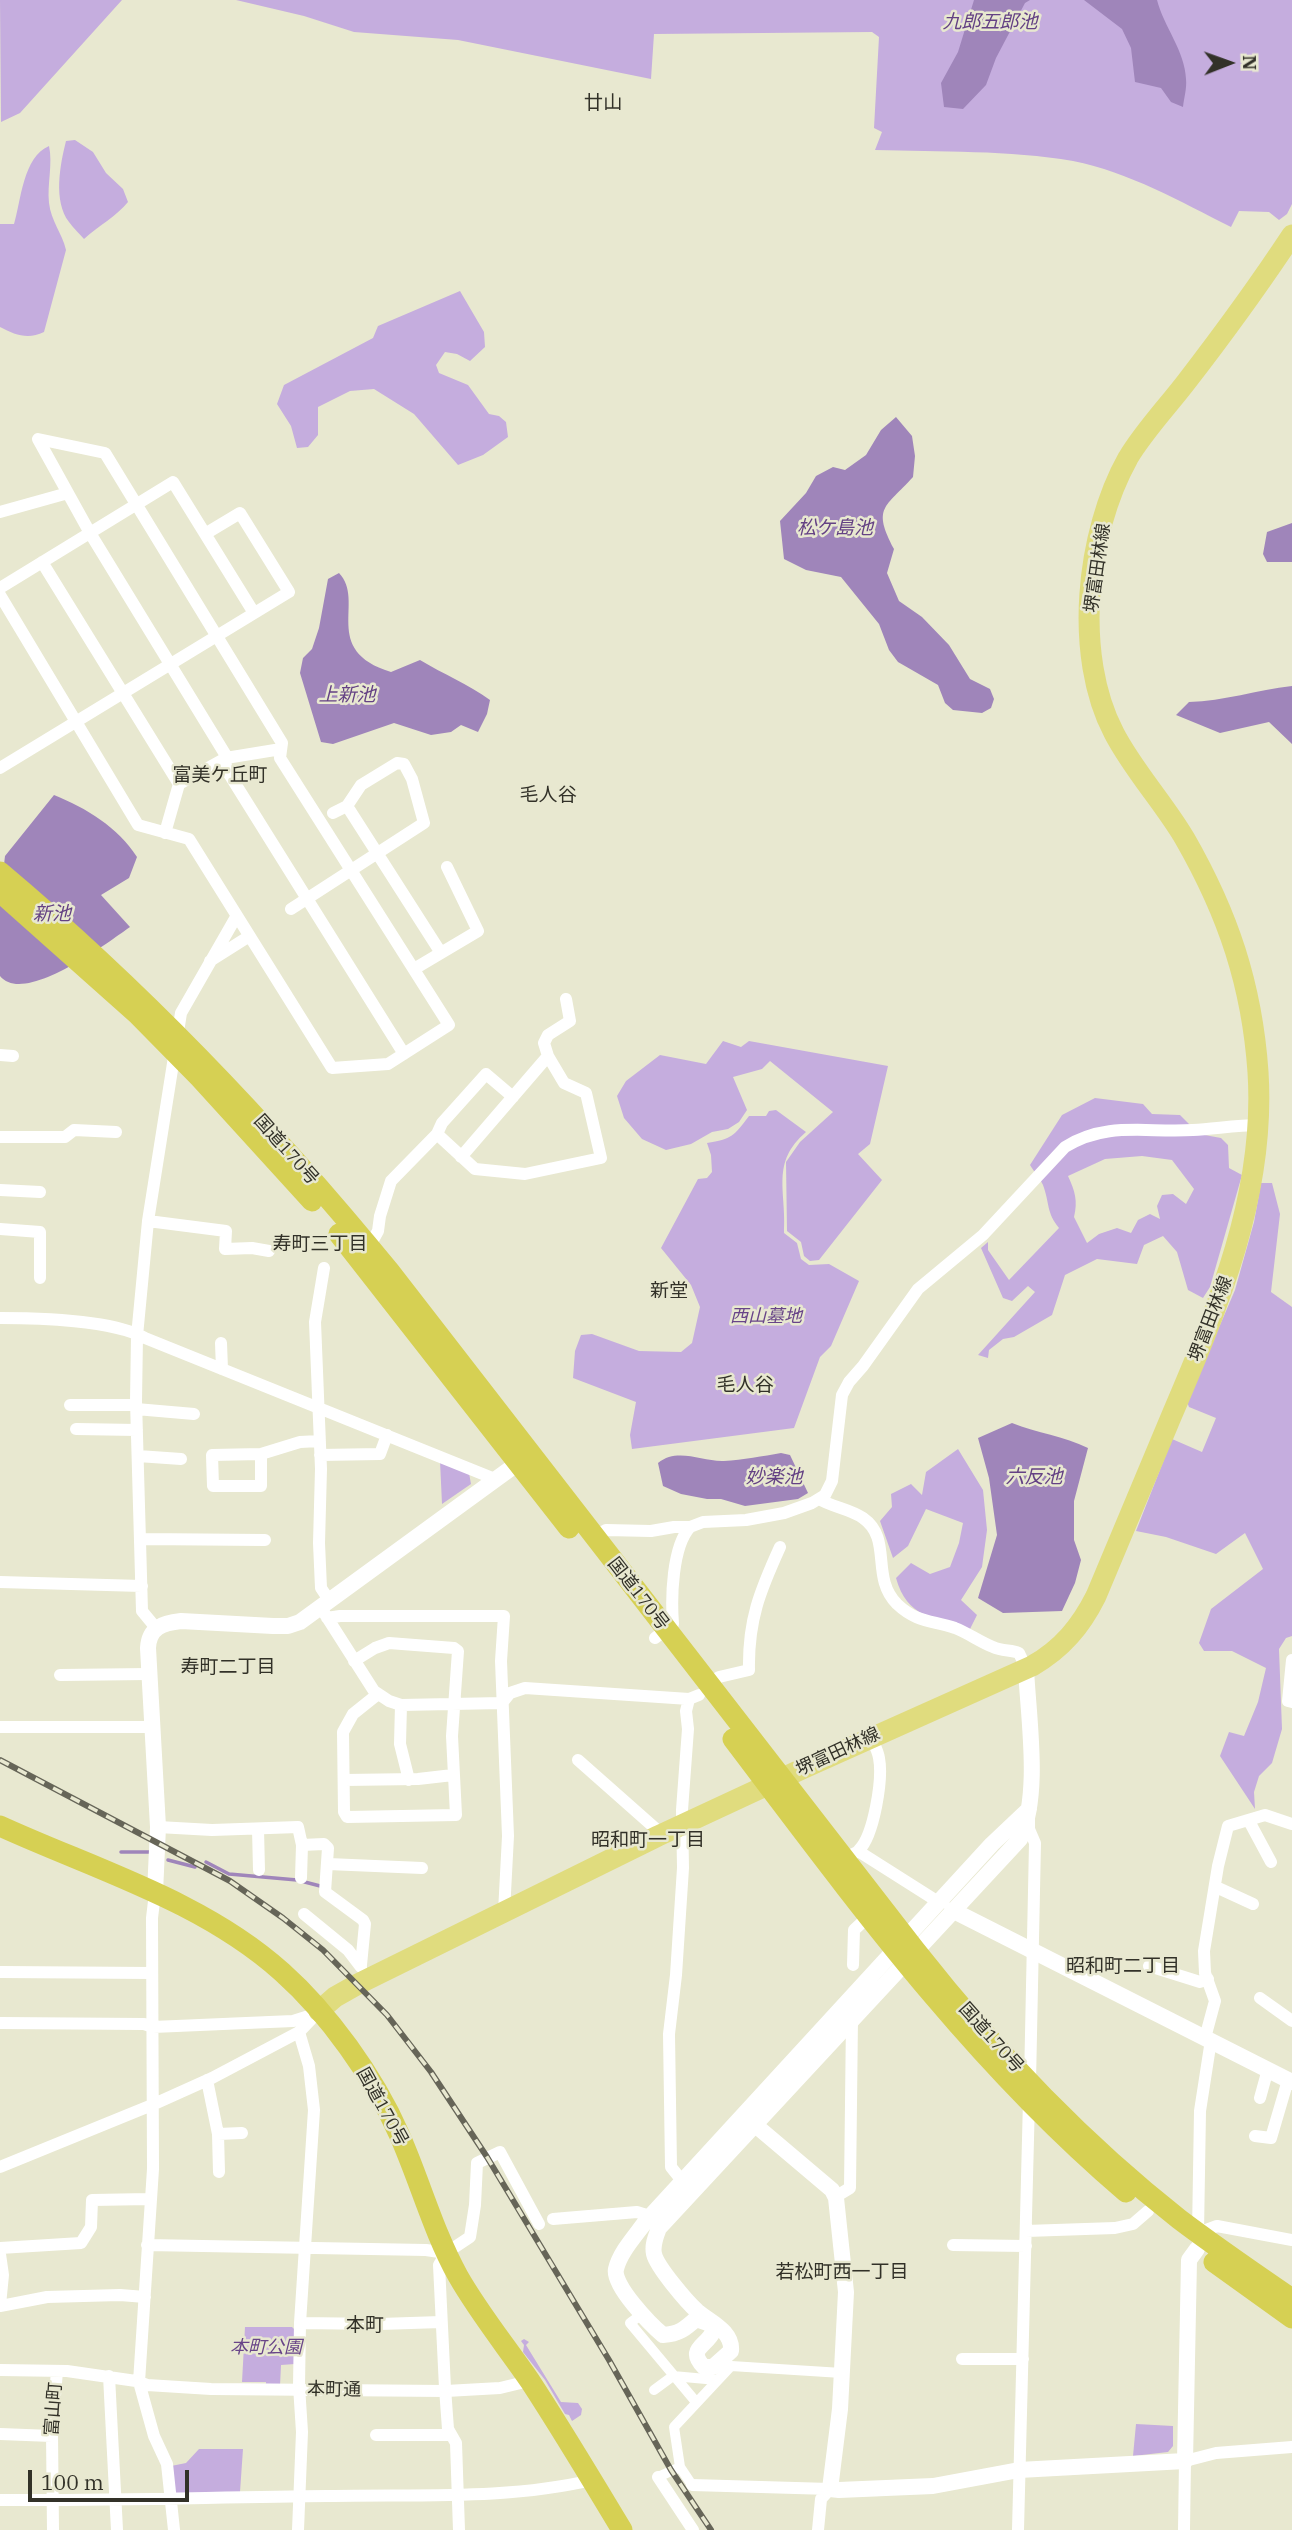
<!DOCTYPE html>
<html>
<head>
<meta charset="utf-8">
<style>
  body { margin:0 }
  #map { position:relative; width:1292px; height:2530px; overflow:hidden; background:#e8e8d0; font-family:"IBM Plex Serif",serif }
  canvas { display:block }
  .north { position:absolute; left:1194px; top:28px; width:70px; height:70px; -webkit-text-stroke:5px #e8e8d0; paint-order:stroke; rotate:89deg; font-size:19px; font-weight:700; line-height:28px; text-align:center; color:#323128 }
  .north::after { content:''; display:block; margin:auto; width:24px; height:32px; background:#323128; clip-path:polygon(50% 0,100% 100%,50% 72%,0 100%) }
  .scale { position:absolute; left:28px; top:2470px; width:161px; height:32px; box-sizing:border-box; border:4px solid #323128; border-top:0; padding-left:9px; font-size:21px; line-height:24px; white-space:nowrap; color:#323128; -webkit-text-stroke:5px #e8e8d0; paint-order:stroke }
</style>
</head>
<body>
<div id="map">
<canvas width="1292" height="2530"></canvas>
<div class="north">N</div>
<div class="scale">100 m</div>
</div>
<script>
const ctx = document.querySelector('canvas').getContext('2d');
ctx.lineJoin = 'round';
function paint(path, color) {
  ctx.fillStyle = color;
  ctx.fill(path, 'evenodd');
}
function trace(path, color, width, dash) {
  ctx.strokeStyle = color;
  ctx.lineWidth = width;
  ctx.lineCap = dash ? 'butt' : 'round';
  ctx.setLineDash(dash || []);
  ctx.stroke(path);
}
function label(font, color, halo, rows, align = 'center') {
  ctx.font = font + ' "IBM Plex Serif","Noto Sans JP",serif';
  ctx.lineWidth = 5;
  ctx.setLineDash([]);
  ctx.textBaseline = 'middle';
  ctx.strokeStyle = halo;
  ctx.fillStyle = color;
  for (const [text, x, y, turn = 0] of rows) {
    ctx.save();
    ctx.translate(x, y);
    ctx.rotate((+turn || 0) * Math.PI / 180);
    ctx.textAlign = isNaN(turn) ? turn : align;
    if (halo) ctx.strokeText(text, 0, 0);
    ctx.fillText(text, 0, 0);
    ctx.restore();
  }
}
paint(new Path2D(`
  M0,0H122L20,113L1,122Z
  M236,0H1292V204L1287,214L1279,220L1269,212L1239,211L1231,227C1181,202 1129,172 1073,161C1009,150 940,152 875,150L882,132L874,128L879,37L872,32L654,34L651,79L458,40L354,32L304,16Z
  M75,140L93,152L106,173L123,189L128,202C117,216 98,226 84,239C79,233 73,228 69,222C53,201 60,165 66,141Z
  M49,146C53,164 47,184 49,203C51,221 62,233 66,250L44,332C28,340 15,335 0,327V224H14C21,201 23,157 49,146Z
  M460,291L484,332L485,347L470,361L457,354L445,352L436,365L439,373L468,385L489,414L499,416L506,422L508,437L483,455L458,465L414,414L374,389L350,391L318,407V435L308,447L297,448L291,426L277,404L284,385L373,338L378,326Z
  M723,1041L741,1047L749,1041L888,1066L870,1144L858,1154L882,1180L819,1260L810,1261L804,1256L801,1242L787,1231L786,1162L800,1142L833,1112L770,1061L762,1069L733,1077L747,1110L739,1122L728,1129L712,1132L691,1144L666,1150L642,1139L624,1118L617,1096L626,1081L660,1055L706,1064Z
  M1095,1098L1143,1104L1152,1114L1180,1115L1199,1134L1221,1138L1228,1145L1229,1168L1242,1175L1210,1287L1203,1298L1188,1290L1177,1252L1163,1236L1144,1245L1137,1264L1097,1259L1065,1275L1052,1315L1014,1337L1003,1339L989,1350L988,1358L978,1355L1035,1292L1028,1286L1012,1301L1003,1298L981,1248L988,1242V1250L1009,1280L1059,1228C1046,1212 1050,1204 1043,1185C1040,1178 1034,1172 1030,1165L1062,1115ZM1142,1156L1172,1160L1194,1189L1186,1204L1173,1194L1162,1195L1157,1206L1160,1219L1150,1214L1138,1220L1131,1233L1117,1228L1099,1234L1087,1243L1074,1217C1078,1201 1075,1191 1068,1176L1105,1159Z
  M776,1110L806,1132C770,1163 787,1191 784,1233L797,1243L801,1259L809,1265L829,1264L859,1281L831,1346L820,1357L794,1428L632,1449L630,1435L636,1402L573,1378L575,1351L581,1335L592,1334L639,1351L681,1352L692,1343L700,1307L691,1285L661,1248L698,1179L707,1178L712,1172L711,1155L707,1143C732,1139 734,1136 749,1116H766L769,1111Z
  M1261,1183H1272L1280,1214L1271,1292L1292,1307V1636L1286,1638L1279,1649L1282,1729L1272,1763L1259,1776L1254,1792L1255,1809L1220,1756L1229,1732L1244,1736L1258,1702L1266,1668L1232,1651H1204L1199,1643L1211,1609L1263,1569L1245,1533L1216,1554L1166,1537L1136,1531L1172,1439L1202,1452L1216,1418L1189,1407L1187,1402L1235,1290L1254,1222Z
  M958,1449L983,1490L987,1530L982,1567L961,1600L977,1615L970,1629C934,1618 907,1618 896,1578L911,1563L930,1574L950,1567L959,1543L963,1523L926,1509L908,1546L893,1558L880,1521L892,1507L891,1494L911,1484L922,1495L926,1472Z
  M440,1461L469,1473L471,1484L442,1504Z
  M245,2327H292L296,2331L295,2364L281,2365L280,2386H266V2382H242Z
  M524,2339L529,2342L526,2345L561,2402L578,2403L582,2409L581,2415L572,2421L569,2415L565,2414L545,2380L523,2352L524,2345L521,2341Z
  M1136,2424L1173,2426V2446L1168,2452L1133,2456Z
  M199,2449H243L240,2492L174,2496L171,2466L186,2463Z`), '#c5adde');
paint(new Path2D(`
  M974,0H1030L1025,3L996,58L986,85L963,109L944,107L941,83L958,52Z
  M1084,0H1157C1164,27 1185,51 1186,79C1187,88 1184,98 1183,107L1171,102L1161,88L1135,82L1131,48L1122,29Z
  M896,417L912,436L915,456L913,477C885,508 872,507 894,549L887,573L899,601L922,617L949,645L970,679L990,689L994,699L991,708L982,713L953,710L945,703L938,685L898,662L889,650L879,624L841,577L806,570L784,559L780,521L806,493L816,476L833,467L845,470L866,455L881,430Z
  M1292,523V562H1267L1263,554L1267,532Z
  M339,573C366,601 320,650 391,672L420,660C443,674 468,684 490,700L487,714L478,732L461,725L451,732L431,735L394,723L333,744L321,742L300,673L303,658L312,649L319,628L328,579Z
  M1292,686V744L1269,722L1220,733L1176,715L1189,702C1224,701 1257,690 1292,686Z
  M54,795C86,808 118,827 137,857L129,878L101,895L130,927C107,943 24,1006 0,976V899L5,856Z
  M1012,1423C1037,1433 1064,1436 1088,1448L1074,1501V1540L1081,1560L1075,1583L1062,1611L1003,1613L978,1598L997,1535L989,1478L978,1438Z
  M781,1453L790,1455L808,1493L798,1499L745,1506L721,1499H707L681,1494L663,1486L658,1463C678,1447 702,1462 724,1461C743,1460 763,1456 781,1453Z`), '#9f85ba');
trace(new Path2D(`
  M121,1852H149
  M168,1860L195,1867
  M206,1862L229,1874L297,1880L324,1887`), '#9f85ba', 3.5);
trace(new Path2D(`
  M642,2314L630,2323L696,2402
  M654,2390L673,2376L717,2380
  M658,2477L680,2467
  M692,2485L680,2467L674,2427L731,2366L842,2373`), '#fff', 10);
trace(new Path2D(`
  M0,512L68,493
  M42,562L179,784
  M0,588L173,482L254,613
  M0,595L138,825L189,839L332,1068L388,1064L449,1025L280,758L282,743L105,453L38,439L90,533L225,754L226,769L404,1054
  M0,768L289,592L240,513L205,534
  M347,806L441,953
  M165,833L179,784L226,758L281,749
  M291,909L424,823L412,779L404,764L397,763L361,785L347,806L333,813
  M210,961L248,937
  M414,969L478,931L447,867
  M0,1055L13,1056
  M437,1134L475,1169L525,1174L601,1158L586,1093L564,1083L548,1056L544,1043L548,1035L570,1021L566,999
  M0,1137H65L74,1130L116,1132
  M461,1157L548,1056
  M0,1190L40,1192
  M148,1221L226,1231L225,1249L252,1248L269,1251
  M0,1229L40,1232V1278
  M364,1247L373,1240L378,1231L380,1216L391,1181L437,1134L442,1123L486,1074L513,1097
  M324,1268L315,1322L321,1469L319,1543L321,1588L329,1600
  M0,1318C37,1318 113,1320 145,1338L495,1479
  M221,1343L222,1369
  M70,1405H136
  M136,1409L194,1414
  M76,1429L137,1430
  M261,1454V1486H213L212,1455L261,1454L300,1442L319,1441
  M320,1455L380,1454L387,1435
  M138,1456L181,1459
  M819,1499C832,1507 850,1509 863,1518C893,1539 870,1577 897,1604C917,1623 932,1620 955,1628C968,1633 980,1642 993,1647C1002,1651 1011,1650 1019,1653L1026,1668
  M594,1537L606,1530L651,1531L674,1527H690L703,1522L746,1520L784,1513L812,1503L825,1495L832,1481L842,1395L849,1382L863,1366L918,1289L983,1235L1065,1147C1107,1121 1146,1133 1193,1130C1214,1129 1236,1125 1258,1125
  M140,1539L265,1540
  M0,1582L142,1586
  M323,1611L374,1691L389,1701L401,1705L502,1703L510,1693L525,1688L689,1699L699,1695
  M327,1618L340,1616H504L501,1661L508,1836L504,1912
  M156,1628L142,1611L136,1401L137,1336L148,1221L181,1013L236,917
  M655,1638L673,1624C671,1598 672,1547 690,1527
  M1292,1660L1288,1701L1292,1702
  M354,1661L375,1648L389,1643L454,1648L458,1651L452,1736L456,1815L347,1817L344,1812L343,1732L353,1714L378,1694
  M60,1675L149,1674
  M709,1685L719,1677L749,1670C748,1620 760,1591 780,1547
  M401,1705L400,1744L409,1780
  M0,1727H152
  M578,1760L656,1829L658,1836
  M344,1780L418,1779L453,1775
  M1029,1818V1829L1035,1843L1030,2082
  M1249,1821L1271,1862
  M158,1827L212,1830L298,1827L302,1845L301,1878
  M258,1829L259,1870
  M302,1845L324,1844L328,1848L325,1892L363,1920L365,1924L361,1965
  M858,1851L940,1903
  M844,1857C849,1855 856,1854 859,1850C874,1835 883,1779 879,1758C878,1751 874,1744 871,1737
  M328,1864L422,1868
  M1216,1887L1253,1904
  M155,1893L152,1918L153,2169L139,2382L154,2436L167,2464L174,2530
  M304,1914L348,1950L361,1967
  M853,1965L854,1930L869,1916
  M1149,1966L1200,1982L1208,1979
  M0,1972L152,1973
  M1260,1998L1292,2021
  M0,2023L144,2024L153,2027L293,2021L312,2015
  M1205,2038L1215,2001L1205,1973L1204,1951L1218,1866L1228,1826L1265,1815L1292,1824
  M1211,2040L1200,2111L1198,2233L1217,2226L1292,2240
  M207,2080L218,2134L219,2172
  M1260,2098L1268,2069
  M218,2134L242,2133
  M1255,2136L1271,2138L1288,2080
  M0,2167L152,2105L212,2078L299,2032L319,2011
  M683,2182L671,2167L669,2034L676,1975L683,1868L682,1810L688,1729L686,1711L689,1699
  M835,2197L850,2188L852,2018
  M553,2219L637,2212L650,2216
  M1026,2231L1115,2228L1133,2224L1148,2211
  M147,2245L426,2250L446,2253
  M953,2245L1026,2246
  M0,2248L81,2243L91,2227L92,2200L149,2199
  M0,2254L3,2275L0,2305
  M0,2306L47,2297L120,2295L145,2297
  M300,2323L380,2324L441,2322
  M962,2359H1023
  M0,2370L67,2371L136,2381L147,2385L211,2389L446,2391L500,2388L529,2381
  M109,2376L117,2530
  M0,2434L52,2436
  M376,2435H451
  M658,2477L693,2530
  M692,2485L830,2489
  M0,2500C110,2501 219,2497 328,2496C415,2494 508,2500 592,2480
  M53,2530L52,2433L57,2371
  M298,2530L302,2432L299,2386L300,2323L314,2110L309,2066L299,2032
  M459,2530L456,2443L448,2429L445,2388L439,2265L446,2253L470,2237L475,2205L477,2163L500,2152L539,2224
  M818,2530L821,2499L830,2489
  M1018,2530L1029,2100
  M1184,2530L1185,2461L1216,2453L1292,2447`), '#fff', 12);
trace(new Path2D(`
  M155,1893L158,1827L148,1648C149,1628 162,1623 181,1621L273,1626H288L300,1622L525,1458
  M952,1910L1292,2082
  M754,2124L832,2190L836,2198L846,2292L840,2409L830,2489L839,2490L933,2486L1019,2470L1185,2461L1189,2260L1197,2249
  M697,2311V2318C685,2329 679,2334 663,2335C651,2325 612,2285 616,2269C620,2252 636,2235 646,2221L992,1844L1029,1809
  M696,2319L713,2325L714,2330C707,2347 686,2348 704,2367H713L731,2351C733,2331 710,2322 697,2311C687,2302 657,2267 654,2254C652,2245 656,2236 659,2228L1020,1839C1041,1794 1028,1717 1026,1668`), '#fff', 16);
trace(new Path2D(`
  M319,2011L335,1997L358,1984L658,1836L802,1769L1032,1666C1062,1649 1081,1626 1096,1596C1121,1536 1146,1476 1171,1417C1218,1307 1266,1194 1258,1072C1252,985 1228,914 1185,839C1164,803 1133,770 1114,733C1073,655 1086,533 1128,458C1144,431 1168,406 1187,381C1224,333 1259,285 1292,235`), '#e0dc7e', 21);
trace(new Path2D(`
  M0,872C145,994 270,1125 390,1272L915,1950C992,2048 1081,2142 1179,2219C1216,2247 1254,2273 1292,2299
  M0,892L137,1014L200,1078L312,1201
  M339,1234L569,1528
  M733,1739C855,1900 971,2060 1126,2192
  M0,1826C94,1869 203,1901 282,1972C328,2013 374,2077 399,2134C420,2181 433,2231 458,2276C479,2313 506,2346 530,2381C562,2430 592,2480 622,2530
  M1214,2262L1292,2318`), '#d6d053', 21);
const rail = new Path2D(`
  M0,1760L230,1881L283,1918L323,1950L387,2015L431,2072L487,2157L609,2360L671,2470L711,2530`);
trace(rail, '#666558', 6);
trace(rail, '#e8e8d0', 3.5, [10]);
label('18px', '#323128', '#e8e8d0', [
  ["堺富田林線",1098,568,-82],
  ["国道170号",286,1150,48],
  ["堺富田林線",1211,1319,-69],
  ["国道170号",638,1594,52],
  ["堺富田林線",838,1752,-25],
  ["国道170号",991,2038,48],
  ["国道170号",382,2107,61],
  ["本町通",334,2390,1],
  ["富山町",54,2409,-86]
]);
label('italic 18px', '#684488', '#e8e8d0', [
  ["西山墓地",766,1317],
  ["本町公園",266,2348]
]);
label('italic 19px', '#644184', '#e8e8d0', [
  ["九郎五郎池",990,23],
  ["松ケ島池",835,529],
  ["上新池",347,696],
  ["新池",52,915],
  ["妙楽池",774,1478],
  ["六反池",1034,1478]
]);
label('19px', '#323128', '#e8e8d0', [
  ["廿山",603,104],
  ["富美ケ丘町",220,776],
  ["毛人谷",548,796],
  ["寿町三丁目",320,1245],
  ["新堂",669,1292],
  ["毛人谷",745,1386],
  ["寿町二丁目",228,1668],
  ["昭和町一丁目",648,1841],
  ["昭和町二丁目",1123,1967],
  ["若松町西一丁目",842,2273],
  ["本町",365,2326]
]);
</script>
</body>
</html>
